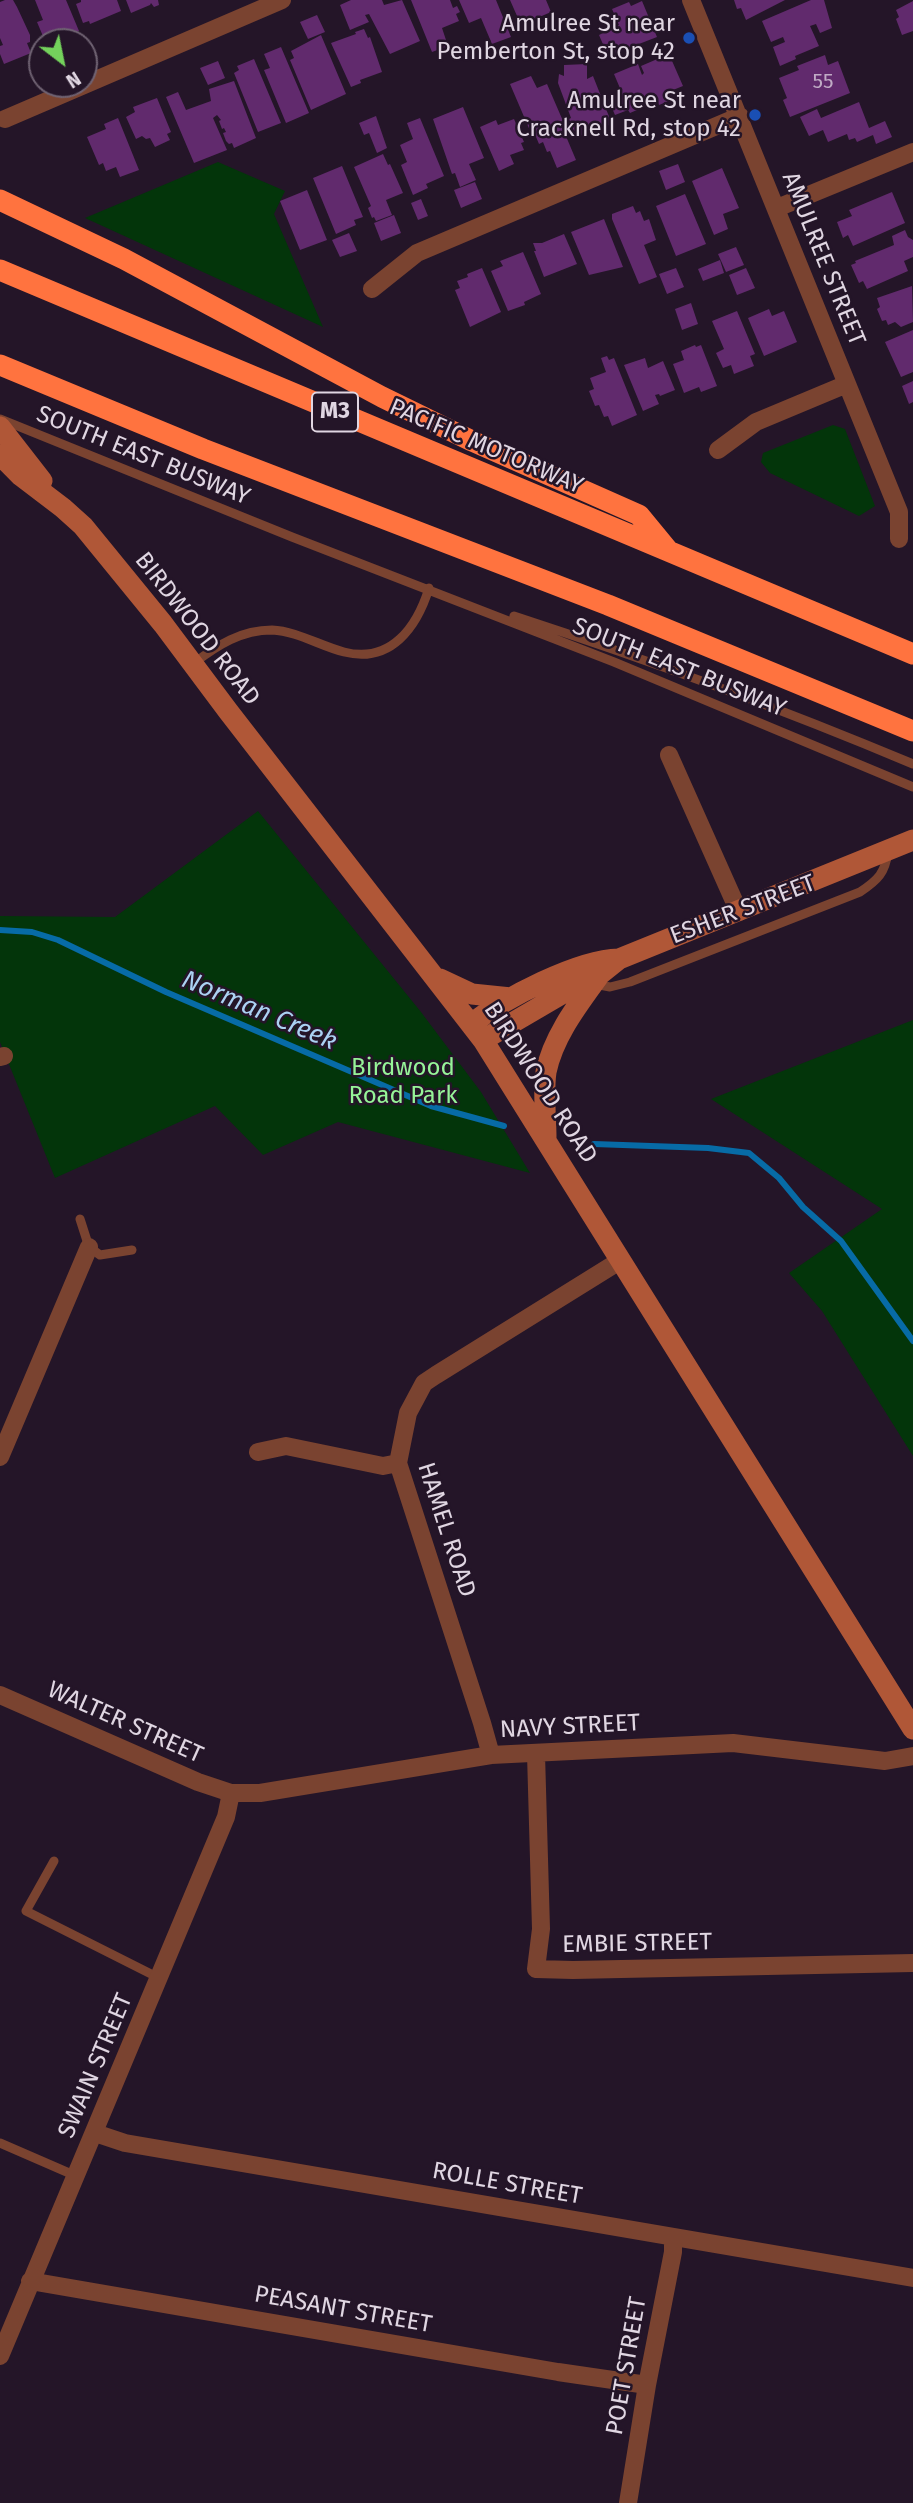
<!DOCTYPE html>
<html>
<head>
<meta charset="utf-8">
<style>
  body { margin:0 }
  #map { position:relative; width:913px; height:2503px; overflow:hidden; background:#241528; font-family:"Fira Sans",sans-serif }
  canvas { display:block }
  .north { position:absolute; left:28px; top:28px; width:70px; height:70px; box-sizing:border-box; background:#241528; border:2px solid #6f6272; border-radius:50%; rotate:148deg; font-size:19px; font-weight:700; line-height:28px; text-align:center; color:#e0d6e2 }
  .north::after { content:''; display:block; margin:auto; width:24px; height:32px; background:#74d25c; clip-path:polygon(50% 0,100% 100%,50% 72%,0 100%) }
</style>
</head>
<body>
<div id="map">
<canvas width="913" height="2503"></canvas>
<div class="north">N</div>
</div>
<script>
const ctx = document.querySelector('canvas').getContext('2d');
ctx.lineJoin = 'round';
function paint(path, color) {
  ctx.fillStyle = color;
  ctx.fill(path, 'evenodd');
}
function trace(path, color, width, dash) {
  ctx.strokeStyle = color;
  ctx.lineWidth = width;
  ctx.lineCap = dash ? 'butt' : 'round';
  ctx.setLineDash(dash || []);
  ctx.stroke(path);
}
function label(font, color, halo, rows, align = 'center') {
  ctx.font = font + ' "Fira Sans",sans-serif';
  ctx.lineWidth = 5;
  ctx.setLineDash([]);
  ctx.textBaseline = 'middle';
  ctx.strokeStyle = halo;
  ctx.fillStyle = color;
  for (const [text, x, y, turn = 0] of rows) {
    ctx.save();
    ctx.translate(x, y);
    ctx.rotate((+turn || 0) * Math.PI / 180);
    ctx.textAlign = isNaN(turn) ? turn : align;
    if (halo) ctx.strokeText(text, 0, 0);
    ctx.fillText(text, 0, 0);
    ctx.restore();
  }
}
paint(new Path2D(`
  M218,162L285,191L274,214L323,327L85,218Z
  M833,425L845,429L875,506L859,516L770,473L761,462L763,453Z
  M258,811L421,1012L481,1092L530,1173L338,1122L263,1155L215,1106L55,1178L0,1042V916L115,917Z
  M913,1020V1456L822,1311L789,1273L882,1209L711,1099Z`), '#03350a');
trace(new Path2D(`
  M0,930L32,932L58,940L166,992L431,1106L504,1126
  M594,1144L708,1148L749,1153L779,1178L803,1207L841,1241L913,1341`), '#076ba6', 6);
paint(new Path2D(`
  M5,0H13L17,7L30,35V42L27,43L31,53L4,64L0,54V46L3,45L0,38V2Z
  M35,0H66L79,31L62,38L45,41L37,22L43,20Z
  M81,0H117L121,11L90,24L89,21L83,23L76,4L81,2Z
  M126,0H158L159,5L154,7L151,3L150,5L131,13Z
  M351,0H382L384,5L402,0L420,41L390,54L369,14L365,15L369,22L350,30L340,5Z
  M411,0H450L453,8L457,6L460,12L456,14L459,21L442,28L448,46L432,52Z
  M459,0H496L511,37L492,44L481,18L469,23Z
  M510,0H546L551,12L521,25Z
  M734,0H785L746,20L741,8L737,9Z
  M811,0H824L832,28L820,33L816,24L810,26L819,46L795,56L796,59L780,66L773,47L785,42L783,37L771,42L762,21Z
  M642,1L657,37L608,56L599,35L619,25L612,9L629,2L631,6Z
  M913,1V31L902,35L896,19L899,17L896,10Z
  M317,15L325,32L308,39L300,22Z
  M364,29L368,38L370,37L382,72L360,80L361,83L351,87L331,43L356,34L355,32Z
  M321,35L346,94L311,110L290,60L294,58L291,51Z
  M281,47L309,113L286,123L264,70L270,68L264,54Z
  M669,54L683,86L673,90L676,98L659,105L658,101L630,113L628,110L615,115L608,99L622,93L614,74L638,64L642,75L644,73L641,66Z
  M825,55L828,65L838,61L850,93L790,117L783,100L787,98L779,78L799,70L797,66Z
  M254,59L281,123L258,132L234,73L239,70L237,66Z
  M218,61L225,78L208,85L200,68Z
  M587,64V79L593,76L612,124L580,136L578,130L574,131L569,119L571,118L558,83L559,74L564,76V65Z
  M531,76L537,88L547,84L563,121L560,122L576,160L557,168L550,151L547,152L543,142L539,144L534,132L531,133L510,84Z
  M234,81L256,138L234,148L232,143L229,144L226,141L223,133L226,132L224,128L222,129L219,121L221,120L217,115L213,118L227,150L194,163L166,97L178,92L186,110L211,101L209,89Z
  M157,98L171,132L167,134L170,140L155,147L150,138L146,139L142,136L136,139L126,117L135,112L133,107Z
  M859,102L869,128L885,121L892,137L876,144L873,135L857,142L855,138L849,140L847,134L828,142L823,130L809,136L800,117L817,109L821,118Z
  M463,107L484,158L469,164L476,180L460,187L455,173L452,174L433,119Z
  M376,116L387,148L377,153L369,133L364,135L359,123Z
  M118,118L139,170L120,177L116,167L106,171L103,163L99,165L87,137L106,129L104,124Z
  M420,118L444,176L426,184L428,188L413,195L401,165L407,162L400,145L413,139L407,123Z
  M514,119L524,142L521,143L524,150L510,155L514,164L499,171L480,127L496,120L498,125Z
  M383,154L388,165L390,164L403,193L386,200L392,215L376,221L374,217L372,218L368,208L371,206L354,167Z
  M678,164L685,182L666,190L659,171Z
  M342,166L363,217L354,220L356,225L336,234L313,178Z
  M722,168L739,208L723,214L728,229L714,235L692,181Z
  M475,182L482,199L461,208L454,190Z
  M307,190L327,240L300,250L280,201Z
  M892,192L905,223L853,246L848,235L843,238L837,222L852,216L849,210Z
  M685,194L706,244L676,256L656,206Z
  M421,199L428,216L418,220L411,203Z
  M633,206L636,213L640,211L644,221L649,219L656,240L644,245L657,277L639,284L612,219V214Z
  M394,215L401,233L381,241L374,223Z
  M604,219L623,267L589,275L571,232Z
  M905,230L908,237L913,240V257L904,261L908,271L867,289L863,281L859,283L851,265L856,263L855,261L894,245L892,236Z
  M349,233L357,251L340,257L332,240Z
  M564,234L577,264L544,277L534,251H536L533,243H542Z
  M736,247L744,265L726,272L718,254Z
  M523,252L541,294L524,302L525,305L508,311L491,271L503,266L500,261Z
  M720,260L724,273L703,281L698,269Z
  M482,268L501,312L470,327L455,290L460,288L457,281L468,277L467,274Z
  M676,268L684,287L667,294L659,274Z
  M746,268L755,288L737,295L729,275Z
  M912,286L913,322L901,327L895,322L888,325L886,320L882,321L877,309L880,307L877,298Z
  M691,303L698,324L682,330L675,309Z
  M769,309L772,316L784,311L797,342L764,356L748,318Z
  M737,311L755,354L750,356L754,366L734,374L731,365L723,368L716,353L724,349L712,321Z
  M913,330V372L901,377L885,342Z
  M695,345L696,347L701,345L717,386L701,392L699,387L684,393L673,364L684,360L681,351Z
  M607,356L609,360L614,358L637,415L612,426L608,416L604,417L599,405L595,406L589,391L594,389L590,378L606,372L601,358Z
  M645,358L648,368L663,361L675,390L660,396L659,394L655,395L659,404L643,411L624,365Z
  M913,381V402L909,404L902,386Z`), '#612a6d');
trace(new Path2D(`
  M0,419L292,537L614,662L913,787
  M514,616C649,660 782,709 913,764
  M194,663C218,645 241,630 272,630C297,631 320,646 344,652C391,664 417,627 429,588
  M594,984L610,987L630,982L860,892C878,880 885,873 888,852
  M80,1219L89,1247L100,1255L132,1250
  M54,1861L26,1911L159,1978
  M0,2143L76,2176`), '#7a4330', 9);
trace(new Path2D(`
  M691,0L899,512V539
  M5,119L282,0
  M777,208L913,152
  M372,289L417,253L740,116
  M718,450L756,422L847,384
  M669,755L739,912
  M0,1057L4,1056
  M258,1452L286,1446L383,1466L398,1463
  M0,1457L89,1247
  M0,1695L198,1782L231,1793H260L491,1755L733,1743L885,1761L913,1756
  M536,1754L541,1929L536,1969L573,1970L913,1963
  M491,1755L482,1723L398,1463L408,1413L424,1383L436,1375L621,1260
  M95,2133L125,2143L913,2278
  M30,2281L558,2372L647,2385
  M0,2356L226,1817L231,1793
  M628,2503L647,2385L673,2252V2238`), '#7a4330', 18);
trace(new Path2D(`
  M0,427L42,481
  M0,455L21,476L63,508L83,526L163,624L228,711L483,1040L913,1729
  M440,979L472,994L511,998
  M471,1024C505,998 577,960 619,959
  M483,1040L560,995L599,975L619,959L913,840
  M546,1138C546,1117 543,1093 546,1072C553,1037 577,1006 598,977`), '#b05737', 21);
trace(new Path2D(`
  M0,200L124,259L382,397L472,441L639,515L667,549
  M0,270L913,654
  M0,365L203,449L608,605L913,731`), '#ff733f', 21);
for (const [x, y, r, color] of [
  [689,38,7,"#1a4fb4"],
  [755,115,7,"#1a4fb4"]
]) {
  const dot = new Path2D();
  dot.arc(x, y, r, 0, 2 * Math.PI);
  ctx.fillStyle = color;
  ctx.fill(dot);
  trace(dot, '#241528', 2.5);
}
label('21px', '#c0abc5', null, [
  ["55",823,82]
]);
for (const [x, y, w] of [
  [335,412,46]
]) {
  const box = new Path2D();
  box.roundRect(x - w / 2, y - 19.5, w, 39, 5);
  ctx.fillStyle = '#241528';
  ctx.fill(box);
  trace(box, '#e0d6e2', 2);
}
label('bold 23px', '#e0d6e2', null, [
  ["M3",335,412]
]);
label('24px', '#e0d6e2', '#241528', [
  ["Amulree St near",675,24],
  ["Pemberton St, stop 42",675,52],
  ["Amulree St near",741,101],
  ["Cracknell Rd, stop 42",741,129]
], 'right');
label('24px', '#e0d6e2', '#241528', [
  ["AMULREE STREET",823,259,68],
  ["PACIFIC MOTORWAY",486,447,23],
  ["SOUTH EAST BUSWAY",143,456,22],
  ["BIRDWOOD ROAD",197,629,52],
  ["SOUTH EAST BUSWAY",679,668,22],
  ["ESHER STREET",743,910,-21],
  ["BIRDWOOD ROAD",540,1083,57],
  ["HAMEL ROAD",446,1530,72],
  ["WALTER STREET",125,1723,24],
  ["NAVY STREET",570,1727,-3],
  ["EMBIE STREET",637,1944,-1],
  ["SWAIN STREET",96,2066,-67],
  ["ROLLE STREET",507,2184,10],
  ["PEASANT STREET",343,2310,10],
  ["POET STREET",627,2366,-80]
]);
label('24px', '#96f498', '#241528', [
  ["Birdwood",403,1068],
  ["Road Park",403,1096]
]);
label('italic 26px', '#abd1f2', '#241528', [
  ["Norman Creek",259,1011,23]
]);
</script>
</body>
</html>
